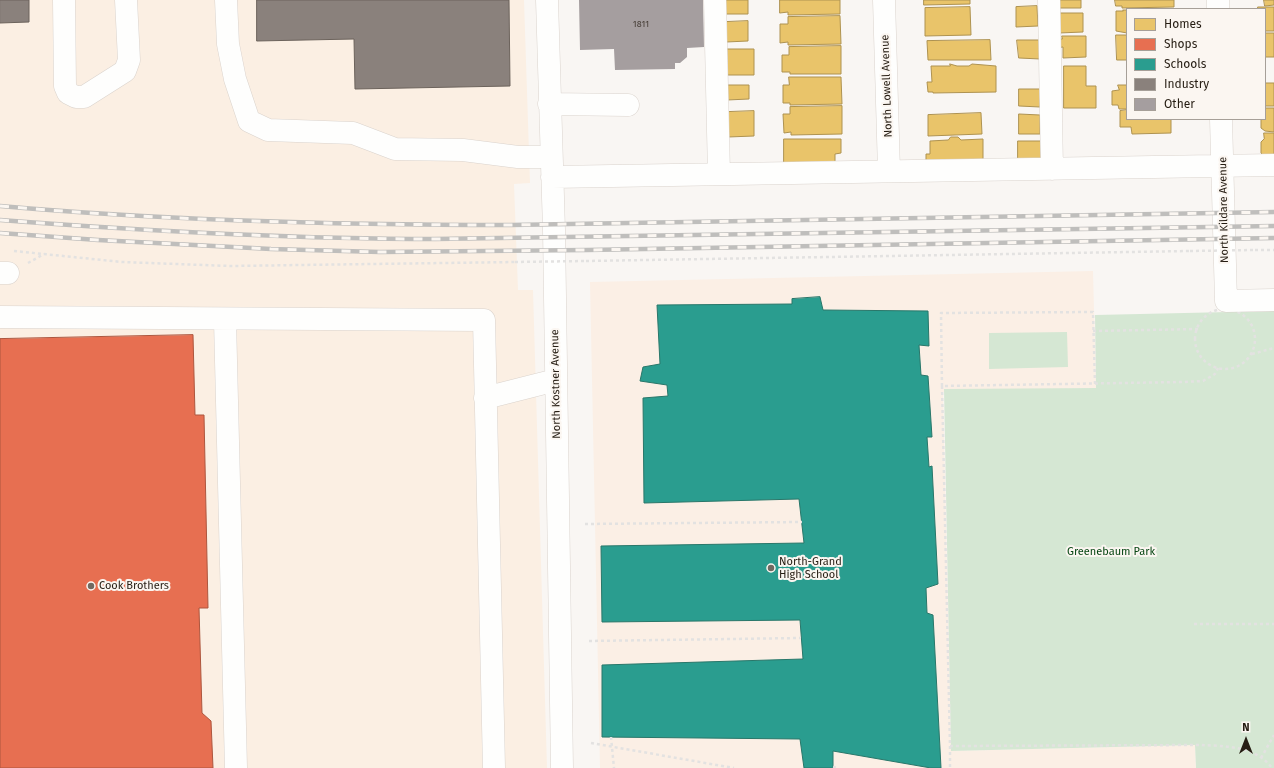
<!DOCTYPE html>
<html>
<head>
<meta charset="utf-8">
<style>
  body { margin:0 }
  #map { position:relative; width:1274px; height:768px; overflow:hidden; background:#f9f6f3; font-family:"Fira Sans",sans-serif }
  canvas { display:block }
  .legend { position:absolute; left:1126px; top:8px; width:140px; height:112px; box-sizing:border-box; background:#fbf6f1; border:1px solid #a69f98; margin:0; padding:5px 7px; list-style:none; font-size:12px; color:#261d13 }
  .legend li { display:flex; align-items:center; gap:8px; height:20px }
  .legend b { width:20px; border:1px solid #a69f98 }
  .north { position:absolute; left:1226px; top:720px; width:40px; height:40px; -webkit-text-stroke:3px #fbf6f1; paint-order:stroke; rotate:0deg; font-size:11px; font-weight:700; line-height:16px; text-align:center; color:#261d13 }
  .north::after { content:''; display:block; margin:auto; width:14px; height:18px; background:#261d13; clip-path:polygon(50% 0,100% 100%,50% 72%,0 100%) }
</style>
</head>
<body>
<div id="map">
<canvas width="1274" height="768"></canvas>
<ul class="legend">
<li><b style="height:11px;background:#e9c46a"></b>Homes</li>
<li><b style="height:11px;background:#e76f51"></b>Shops</li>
<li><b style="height:11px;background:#2a9d8f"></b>Schools</li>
<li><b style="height:11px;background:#8a817c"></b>Industry</li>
<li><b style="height:11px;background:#a59e9f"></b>Other</li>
</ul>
<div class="north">N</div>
</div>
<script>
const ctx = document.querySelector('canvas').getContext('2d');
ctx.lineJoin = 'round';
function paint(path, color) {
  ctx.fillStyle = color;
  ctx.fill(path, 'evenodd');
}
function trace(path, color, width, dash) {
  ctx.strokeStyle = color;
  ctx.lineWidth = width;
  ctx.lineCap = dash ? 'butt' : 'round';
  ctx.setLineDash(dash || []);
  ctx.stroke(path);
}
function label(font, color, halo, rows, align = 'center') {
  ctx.font = font + ' "Fira Sans",sans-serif';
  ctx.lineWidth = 4;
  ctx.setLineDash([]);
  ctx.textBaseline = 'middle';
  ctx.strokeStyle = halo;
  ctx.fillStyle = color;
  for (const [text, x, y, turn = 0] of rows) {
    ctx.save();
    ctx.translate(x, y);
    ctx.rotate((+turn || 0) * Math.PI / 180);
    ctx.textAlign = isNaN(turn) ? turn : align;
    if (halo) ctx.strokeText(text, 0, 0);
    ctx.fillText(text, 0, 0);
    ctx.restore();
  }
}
paint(new Path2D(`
  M0,0H524L530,183L514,184L518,290H533L547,768H0Z`), '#fbefe3');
paint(new Path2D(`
  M1093,271L1096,388L943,392L951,751L1195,745L1196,768H600L590,282Z`), '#fbefe5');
paint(new Path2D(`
  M1274,311V768H1196L1195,745L951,751L944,389L1096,388L1095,315Z
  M1067,332L1068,367L989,369V333Z`), '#d5e7d3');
const homes = new Path2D(`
  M725,0H748V14H725Z
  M780,0H840V14L788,15V12L780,13Z
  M924,0H970V4L924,5Z
  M1058,0H1081V8H1058Z
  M1115,0H1174V7L1122,8V6H1116Z
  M1264,0H1274V5L1265,6Z
  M1037,6L1038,26L1016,27V7Z
  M970,7L971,35L925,36V8Z
  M1258,7H1274V31H1265V9H1258Z
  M1123,10H1127V33L1116,31V11H1123Z
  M1059,13H1083V32L1059,33Z
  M840,16L841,44L788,45V42L780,43V24H788V17Z
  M748,21V41L726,42V22Z
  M1265,33H1274V57H1265Z
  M1116,35H1127V60H1117Z
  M1062,36H1086V57L1063,58V47L1056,48L1055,39H1062Z
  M990,40L991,60H928L927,41Z
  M1017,40H1039L1040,59L1019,58Z
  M841,46V74H790V72H782V55H789V47Z
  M727,49H754V75H728Z
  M950,64L957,66H969L972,64L996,66V92L933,93V92H928L927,82H932L931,66H950Z
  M1064,66H1086V86H1096V108H1064Z
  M789,77H841L842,104L790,105V103H783V85H789Z
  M1265,83H1274V106H1265Z
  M727,85H749V99L727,100Z
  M1118,85H1127V109H1119L1118,105H1112V91L1119,90Z
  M1019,89H1040V107L1019,106Z
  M842,106V134L791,135V132L784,133L783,114H790V107Z
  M1265,108H1274V132L1265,131L1261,128V119H1265Z
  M1127,110V119H1171V133L1132,134L1131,127H1120V111Z
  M754,111V136L728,137V112Z
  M981,113L982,134L928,136V115Z
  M1019,114L1040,115V134H1019Z
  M1264,133H1274V156L1265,157L1261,153V142L1264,139Z
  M951,137H958L961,140L983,139V163L926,162V154H930V141L948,140Z
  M784,139H841V153L835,154V162L784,163Z
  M1018,141H1041V161L1018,162Z`);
paint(homes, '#e9c46a');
trace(homes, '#ae9250', 1);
const shops = new Path2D(`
  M193,335L195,415H204L208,608H199L202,713L211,721L213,768H0V339Z`);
paint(shops, '#e76f51');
trace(shops, '#ad563e', 1);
const schools = new Path2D(`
  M820,297L823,310L928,311L929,346L919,345L921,375L928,376L932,437H927L929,467L932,466L938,584L926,588L927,613L933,615L941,768H931L833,751V768H804L800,739L602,737V665L803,659L800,620L602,622L601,546L804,543L799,499L644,503L643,398L668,396L667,385L640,381L643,367L660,364L657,305L792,304V299Z`);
paint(schools, '#2a9d8f');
trace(schools, '#29776a', 1);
const industry = new Path2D(`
  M0,0H29V22L0,23Z
  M257,0H509L510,86L355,89L354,39L257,41Z`);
paint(industry, '#8a817c');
trace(industry, '#6c635c', 1);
paint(new Path2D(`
  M579,0H703L704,47L687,48V57L680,63H675V69L615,70L614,49L580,50Z`), '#a59e9f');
const minor = new Path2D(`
  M64,0L65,86L68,93L76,97H84L125,71L129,60L126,0
  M226,0L228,44L235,79L249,121L268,130L353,133L395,149L463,150L518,157H551
  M547,0L554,230L562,768
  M715,0L719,174
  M884,0L889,171
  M1049,0L1052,169
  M1218,0V9
  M549,104L628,105
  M1221,119L1226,301L1274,300
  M552,177L1274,165
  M0,273H8
  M0,317L484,320L494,768
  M225,320L236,768
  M485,398L556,380`);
trace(minor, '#dad3cd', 23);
trace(new Path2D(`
  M1255,250H1274
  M14,251L122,262L230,266L515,262
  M586,261L1190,251
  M28,263L44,254
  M1195 339a30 30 0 1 1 60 0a30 30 0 1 1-60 0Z
  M1093,331L1198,329
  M1252,354L1274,348
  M1095,384L1093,312L941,313L942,386L1183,382L1203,381L1215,374L1218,368
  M942,386L950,746L1201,745C1225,746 1256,746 1272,768
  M585,524L802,522
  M1194,624H1274
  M589,641L801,638
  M611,737L614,768
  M591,743L734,768
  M950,746V768
  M1261,758L1274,735
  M833,767L838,768`), '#e3e2e1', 2.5, [3, 3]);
trace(minor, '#fefefd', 22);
const rail = new Path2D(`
  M0,206C170,221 340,225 511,225L1274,212
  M0,220C145,231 290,239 435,239L1274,226
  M0,233L98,240L271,249L380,252L587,250L1274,238`);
trace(rail, '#bfbebc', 4.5);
trace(rail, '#fbf6f1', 3, [9]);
trace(new Path2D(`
  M1190,251L1255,250
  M515,262L586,261`), '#e3e2e1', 2.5, [3, 3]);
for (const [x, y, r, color] of [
  [771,568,4,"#706961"],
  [91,586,4,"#706961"]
]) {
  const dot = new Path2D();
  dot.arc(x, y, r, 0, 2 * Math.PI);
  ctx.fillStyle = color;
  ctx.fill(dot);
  trace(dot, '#fbf6f1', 1.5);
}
label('9px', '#463d36', null, [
  ["1811",641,24]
]);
label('11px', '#261d13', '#fbf6f1', [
  ["North Lowell Avenue",887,86,-92],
  ["North Kildare Avenue",1224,210,-91],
  ["North Kostner Avenue",556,384,-91]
]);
label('11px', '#064612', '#fbf6f1', [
  ["Greenebaum Park",1111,552]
]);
label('11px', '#261d13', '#fbf6f1', [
  ["North-Grand",779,562],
  ["High School",779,575],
  ["Cook Brothers",99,586]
], 'left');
</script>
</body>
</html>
